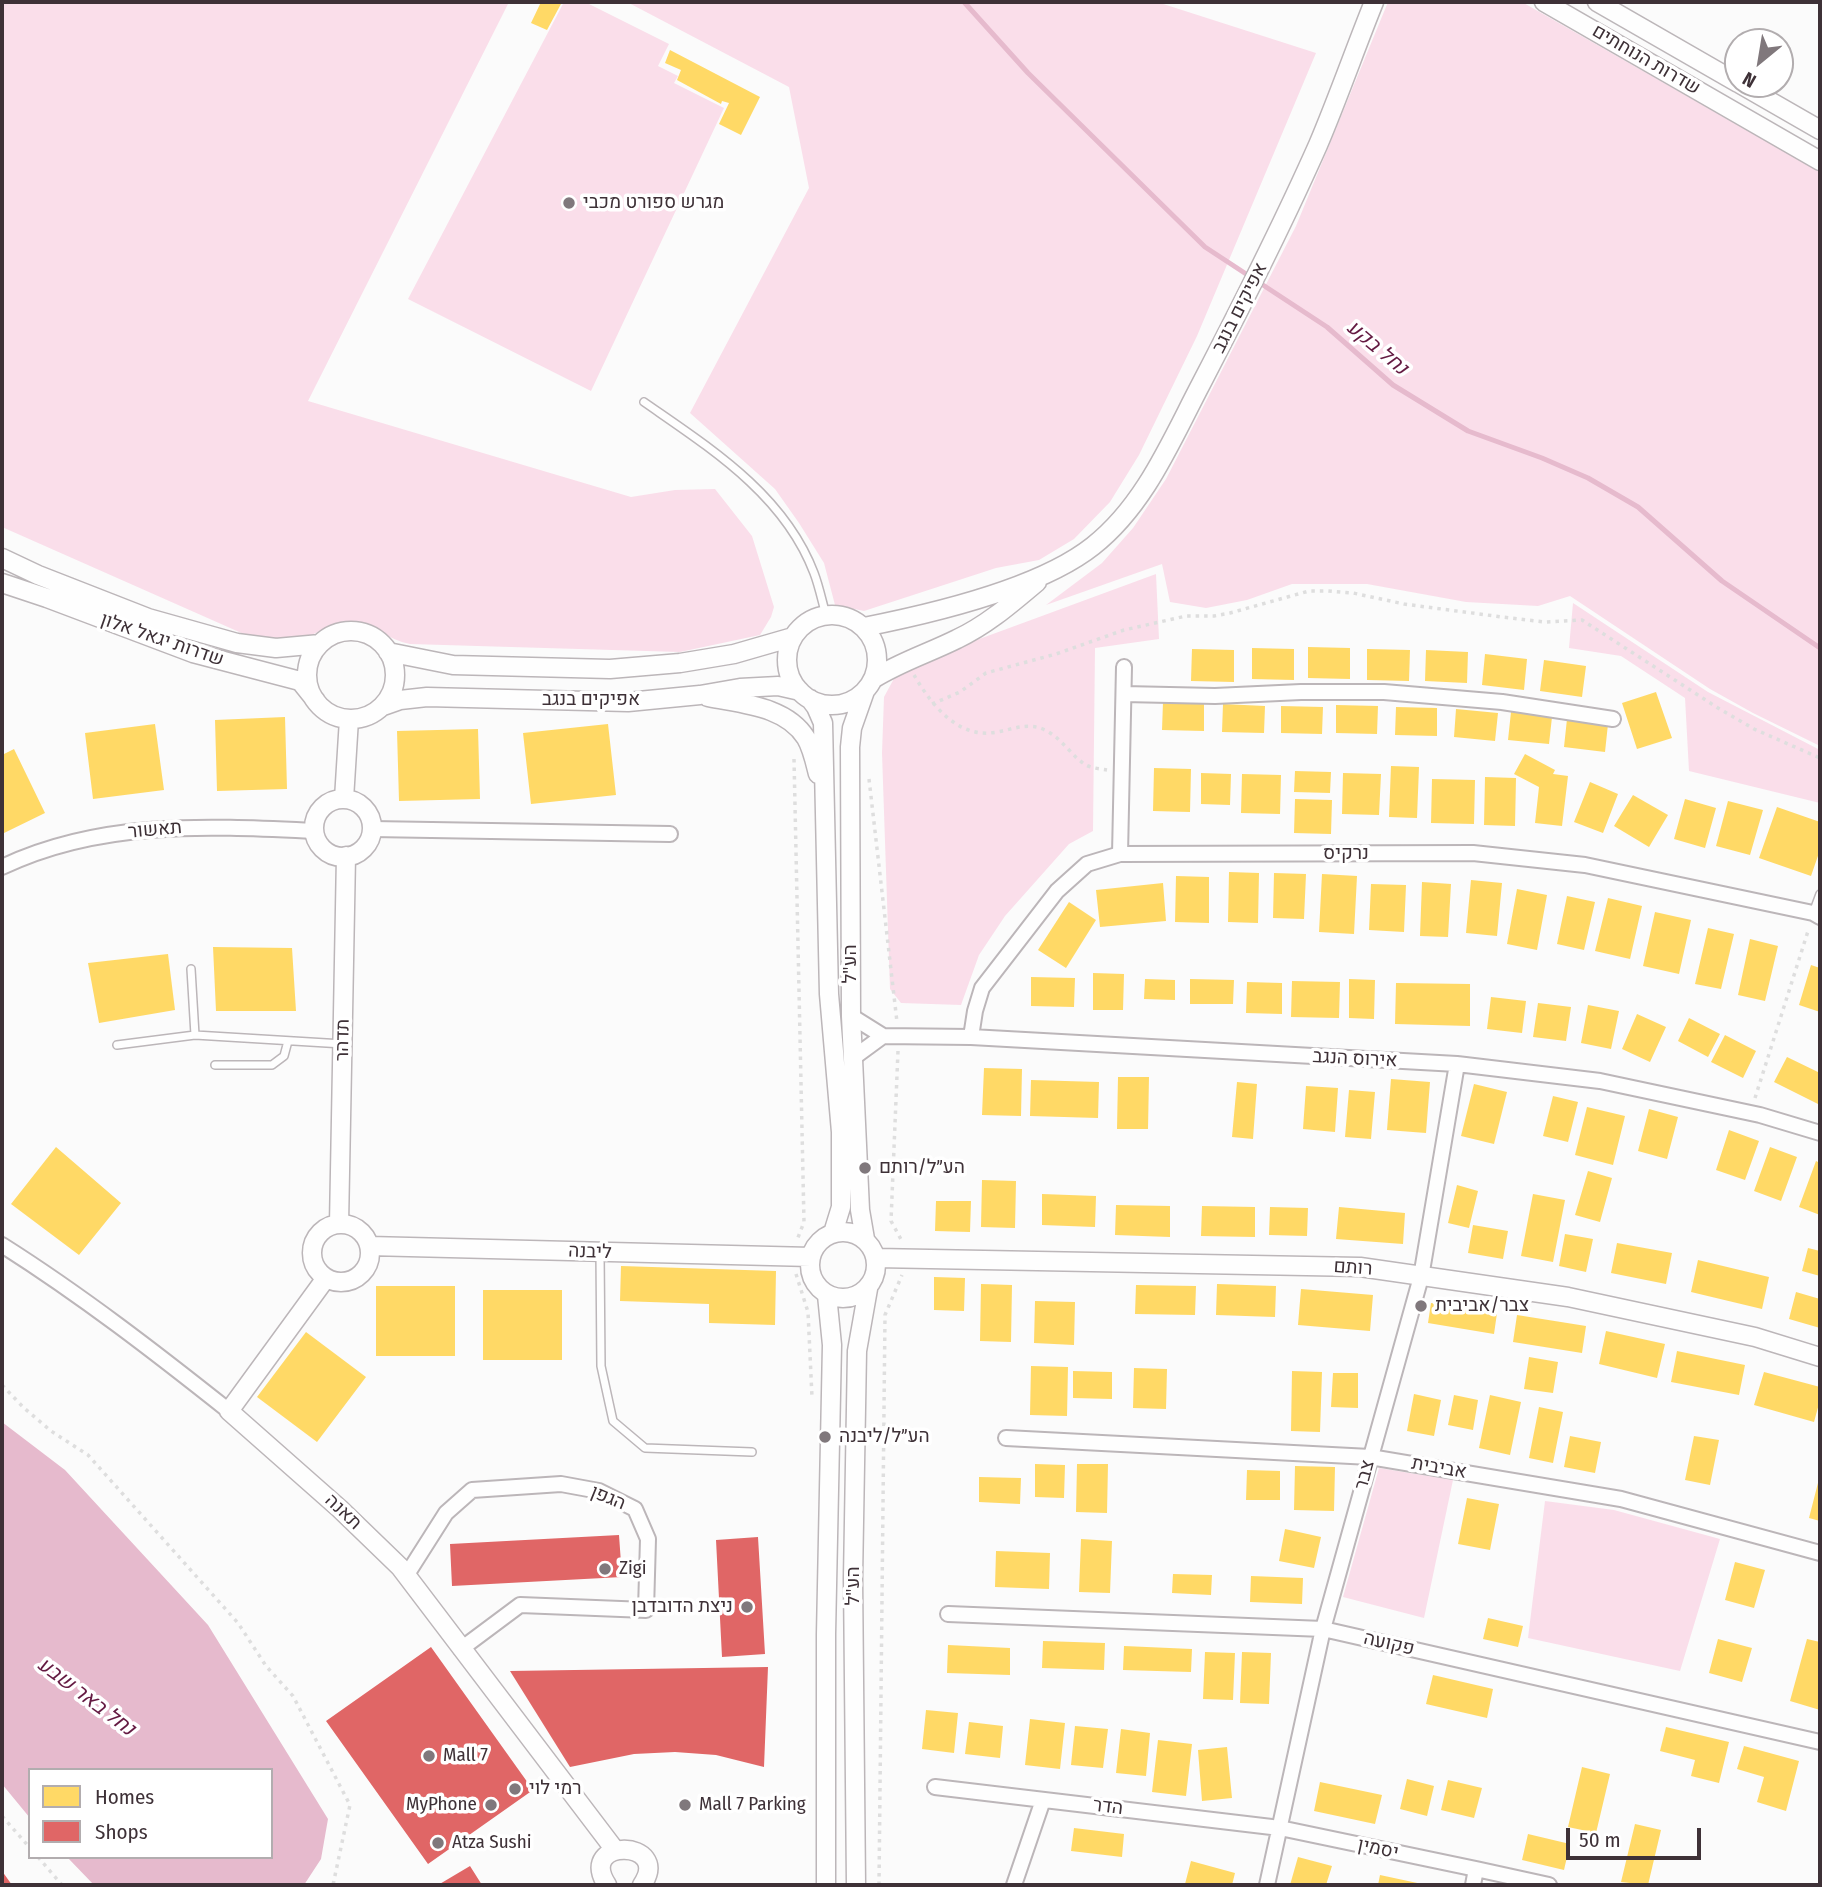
<!DOCTYPE html>
<html>
<head>
<meta charset="utf-8">
<style>
  body { margin:0 }
  #map { position:relative; width:1822px; height:1887px; overflow:hidden; background:#fbfbfb; font-family:"Fira Sans Condensed",sans-serif }
  canvas { display:block }
  .frame { position:absolute; inset:0; border:4px solid #3e3137; pointer-events:none }
  .legend { position:absolute; left:28px; top:1768px; width:245px; height:91px; box-sizing:border-box; background:#fff; border:2px solid #b2adaf; margin:0; padding:9px 12px; list-style:none; font-size:21px; color:#3e3137 }
  .legend li { display:flex; align-items:center; gap:14px; height:35px }
  .legend b { width:35px; border:2px solid #b2adaf }
  .north { position:absolute; left:1724px; top:28px; width:70px; height:70px; box-sizing:border-box; background:#fff; border:2px solid #b2adaf; border-radius:50%; rotate:210deg; font-size:19px; font-weight:700; line-height:28px; text-align:center; color:#3e3137 }
  .north::after { content:''; display:block; margin:auto; width:24px; height:32px; background:#80787c; clip-path:polygon(50% 0,100% 100%,50% 72%,0 100%) }
  .scale { position:absolute; left:1566px; top:1828px; width:135px; height:32px; box-sizing:border-box; border:4px solid #3e3137; border-top:0; padding-left:9px; font-size:21px; line-height:24px; white-space:nowrap; color:#3e3137; -webkit-text-stroke:5px #fff; paint-order:stroke }
</style>
</head>
<body>
<div id="map">
<canvas width="1822" height="1887"></canvas>
<div class="frame"></div>
<ul class="legend">
<li><b style="height:19px;background:#ffd966"></b>Homes</li>
<li><b style="height:19px;background:#e06666"></b>Shops</li>
</ul>
<div class="north">N</div>
<div class="scale">50 m</div>
</div>
<script>
const ctx = document.querySelector('canvas').getContext('2d');
ctx.lineJoin = 'round';
function paint(path, color) {
  ctx.fillStyle = color;
  ctx.fill(path, 'evenodd');
}
function trace(path, color, width, dash) {
  ctx.strokeStyle = color;
  ctx.lineWidth = width;
  ctx.lineCap = dash ? 'butt' : 'round';
  ctx.setLineDash(dash || []);
  ctx.stroke(path);
}
function label(font, color, halo, rows, align = 'center') {
  ctx.font = font + ' "Fira Sans Condensed",Heebo,sans-serif';
  ctx.lineWidth = 7;
  ctx.setLineDash([]);
  ctx.textBaseline = 'middle';
  ctx.strokeStyle = halo;
  ctx.fillStyle = color;
  for (const [text, x, y, turn = 0] of rows) {
    ctx.save();
    ctx.translate(x, y);
    ctx.rotate((+turn || 0) * Math.PI / 180);
    ctx.textAlign = isNaN(turn) ? turn : align;
    if (halo) ctx.strokeText(text, 0, 0);
    ctx.fillText(text, 0, 0);
    ctx.restore();
  }
}
paint(new Path2D(`
  M2,2H509L308,401L631,497L675,490L715,489L752,536L774,607L771,617L760,635L680,652L410,644C388,640 372,623 349,622C331,622 320,633 303,638C288,642 270,639 255,639L2,527Z
  M564,2H585L669,44L658,66L678,76L674,83L724,108L591,391L408,299Z
  M627,2H1157L1316,53L1197,336L1139,455L1110,502L1074,539L1039,560L996,568L864,611L835,605L824,563L799,523L775,489L690,413L809,188L789,87Z
  M1388,2H1522L1820,172V746L1753,713L1710,689L1570,596L1538,606L1466,602L1367,584H1292L1247,600L1206,608L1170,602L1162,564L1046,605L1102,563L1133,528L1166,479L1296,226Z
  M1156,574L1159,639L1095,648L1093,831L1069,844L1005,916L979,955L961,1005L901,1003L890,989L882,753L884,697L897,673L925,659Z
  M1573,603L1708,692L1820,750V803L1689,771L1685,698L1621,656L1569,648Z
  M1379,1468L1453,1480L1424,1618L1343,1597Z
  M1545,1501L1614,1510L1720,1539L1680,1671L1528,1638Z`), '#fadeea');
paint(new Path2D(`
  M2,1422L65,1470L208,1625L328,1819L321,1859L304,1885H94L67,1857H271V1770H30V1818L2,1784Z`), '#e6bacd');
paint(new Path2D(`
  M541,2H562L547,30L531,23Z
  M670,50L760,97L741,135L719,124L729,103L722,101L721,104L677,80L681,70L665,63Z
  M1308,647L1350,648V679L1308,678Z
  M1252,648L1294,649V680L1252,679Z
  M1192,649L1234,650V682L1191,681Z
  M1367,649L1410,650L1409,681L1367,680Z
  M1426,650L1468,652L1467,683L1425,681Z
  M1485,654L1527,659L1524,690L1482,685Z
  M1544,660L1586,666L1582,697L1540,691Z
  M1656,692L1672,738L1637,749L1622,703Z
  M1163,702L1204,703V731L1162,730Z
  M1223,704L1265,706L1264,733L1222,732Z
  M1336,705L1378,706L1377,734L1336,733Z
  M1281,706L1323,707L1322,734L1281,733Z
  M1396,707L1437,708V736L1395,735Z
  M1456,709L1498,713L1495,741L1454,737Z
  M1511,712L1552,717L1549,744L1508,740Z
  M285,717L287,789L217,791L215,720Z
  M1567,719L1608,724L1605,752L1564,747Z
  M155,724L164,790L93,799L85,733Z
  M608,724L616,795L531,804L523,733Z
  M478,729L480,799L399,801L397,731Z
  M14,749L45,813L2,834V755Z
  M1525,754L1555,770L1553,774L1568,776L1562,826L1535,823L1539,787L1514,774Z
  M1391,766L1419,767L1417,818L1389,817Z
  M1154,768L1191,769L1190,812L1153,811Z
  M1295,771L1331,772L1330,793L1294,792Z
  M1201,773L1231,774L1230,805L1201,804Z
  M1343,773L1381,774L1379,815L1342,814Z
  M1242,774L1281,775L1280,814L1241,813Z
  M1485,777L1516,778L1515,826L1484,825Z
  M1432,779L1475,780L1474,824L1431,823Z
  M1590,782L1618,794L1603,833L1574,822Z
  M1633,795L1668,815L1649,847L1614,826Z
  M1295,799L1332,800L1331,834L1294,833Z
  M1685,799L1716,808L1705,848L1674,839Z
  M1728,801L1763,810L1750,855L1716,846Z
  M1777,807L1820,822V850L1811,876L1759,858Z
  M1229,872L1259,873L1258,923L1228,922Z
  M1274,873L1306,874L1304,919L1273,918Z
  M1322,874L1357,876L1354,934L1319,932Z
  M1176,876L1209,877V923L1175,922Z
  M1471,880L1502,883L1497,936L1466,933Z
  M1422,882L1451,884L1448,937L1420,936Z
  M1163,883L1166,921L1100,927L1096,890Z
  M1371,884L1406,885L1404,932L1369,930Z
  M1517,889L1547,895L1537,950L1507,944Z
  M1567,896L1595,902L1584,950L1557,944Z
  M1608,898L1642,906L1630,959L1595,951Z
  M1069,902L1096,920L1066,968L1038,950Z
  M1655,912L1691,920L1679,974L1643,966Z
  M1708,928L1734,934L1721,989L1695,984Z
  M1750,939L1778,946L1765,1001L1738,995Z
  M213,947L292,948L296,1011H216Z
  M168,954L175,1010L99,1023L88,963Z
  M1811,965L1820,968V1012L1799,1005Z
  M1093,973L1124,974L1123,1010H1093Z
  M1031,977L1075,978L1074,1007L1031,1006Z
  M1145,979L1175,980V1000L1144,999Z
  M1190,979L1234,980L1233,1004H1190Z
  M1349,979L1375,980L1374,1019L1349,1018Z
  M1292,981L1340,982L1339,1018L1291,1017Z
  M1247,982L1282,983V1014L1246,1013Z
  M1396,983L1470,984V1026L1395,1024Z
  M1491,997L1526,1001L1522,1033L1487,1029Z
  M1538,1003L1571,1007L1566,1041L1533,1037Z
  M1588,1005L1619,1011L1611,1049L1581,1043Z
  M1637,1014L1666,1027L1650,1062L1622,1049Z
  M1689,1018L1720,1034L1708,1057L1678,1041Z
  M1725,1035L1756,1051L1743,1078L1711,1062Z
  M1787,1057L1820,1073V1099L1818,1104L1774,1082Z
  M984,1068L1022,1069L1021,1116L982,1115Z
  M1118,1077H1149L1148,1129H1117Z
  M1391,1079L1430,1082L1426,1133L1387,1130Z
  M1031,1080L1099,1082L1098,1118L1030,1116Z
  M1237,1082L1257,1084L1253,1139L1232,1137Z
  M1474,1084L1507,1092L1494,1144L1461,1136Z
  M1306,1086L1338,1088L1335,1132L1303,1129Z
  M1349,1090L1375,1092L1371,1139L1345,1137Z
  M1553,1096L1578,1102L1568,1142L1543,1136Z
  M1587,1107L1625,1116L1613,1165L1575,1155Z
  M1649,1109L1678,1117L1667,1159L1638,1151Z
  M1729,1130L1759,1141L1745,1180L1716,1170Z
  M56,1147L121,1203L79,1255L11,1204Z
  M1770,1147L1797,1157L1781,1201L1754,1191Z
  M1816,1161L1820,1163V1215L1799,1207Z
  M1588,1171L1612,1178L1600,1222L1575,1215Z
  M982,1180L1016,1181L1015,1228L981,1227Z
  M1457,1185L1478,1191L1469,1228L1448,1223Z
  M1042,1194L1096,1196L1095,1227L1042,1225Z
  M1533,1194L1565,1200L1553,1262L1521,1256Z
  M936,1201H971L970,1232L935,1231Z
  M1116,1205L1170,1206V1237L1115,1235Z
  M1202,1206L1255,1207V1237L1201,1236Z
  M1270,1207L1308,1208L1307,1236L1269,1235Z
  M1339,1207L1405,1213L1403,1244L1336,1239Z
  M1473,1225L1508,1231L1503,1259L1468,1253Z
  M1565,1234L1593,1239L1586,1272L1559,1266Z
  M1617,1243L1672,1253L1666,1284L1611,1273Z
  M1808,1248L1820,1251V1276L1802,1271Z
  M1698,1260L1769,1277L1762,1309L1691,1292Z
  M621,1266L776,1271L775,1325L709,1323V1304L620,1301Z
  M934,1277L965,1278L964,1311L934,1310Z
  M981,1284L1012,1285L1011,1342L980,1341Z
  M1217,1284L1276,1286L1275,1317L1216,1315Z
  M1136,1285L1196,1286L1195,1315L1135,1314Z
  M376,1286H455V1356H376Z
  M1301,1289L1373,1295L1370,1331L1298,1325Z
  M483,1290H562V1360H483Z
  M1796,1292L1820,1299V1328L1789,1319Z
  M1035,1301L1075,1302L1074,1345L1034,1343Z
  M1431,1303L1497,1313L1494,1334L1428,1323Z
  M1517,1315L1586,1326L1582,1353L1513,1342Z
  M1606,1331L1665,1344L1657,1378L1599,1364Z
  M306,1332L366,1377L317,1442L257,1397Z
  M1677,1351L1745,1365L1739,1395L1671,1382Z
  M1529,1357L1558,1362L1553,1393L1524,1389Z
  M1031,1366L1068,1367L1067,1416L1030,1415Z
  M1134,1368L1167,1369L1166,1409L1133,1408Z
  M1073,1371L1112,1372V1399L1073,1398Z
  M1292,1371L1322,1372L1320,1432L1291,1431Z
  M1764,1372L1820,1387V1400L1814,1422L1754,1405Z
  M1333,1373H1358V1408L1331,1407Z
  M1414,1394L1441,1400L1434,1436L1407,1431Z
  M1454,1395L1478,1400L1473,1430L1448,1425Z
  M1490,1395L1521,1402L1510,1455L1479,1448Z
  M1539,1407L1563,1412L1553,1463L1529,1458Z
  M1570,1436L1601,1442L1595,1473L1564,1467Z
  M1694,1436L1719,1440L1710,1485L1685,1480Z
  M1035,1464L1065,1465L1064,1498L1035,1497Z
  M1077,1464H1108L1107,1513L1076,1512Z
  M1295,1466L1335,1467L1334,1511L1294,1510Z
  M1247,1470L1280,1471V1500H1246Z
  M979,1477L1021,1478L1020,1504L979,1502Z
  M1819,1479H1820V1521L1809,1518Z
  M1467,1498L1499,1504L1490,1550L1458,1544Z
  M1285,1529L1321,1537L1314,1568L1279,1561Z
  M1081,1539L1112,1541L1110,1593L1079,1592Z
  M996,1551L1050,1553L1049,1589L995,1587Z
  M1735,1562L1765,1570L1754,1608L1725,1600Z
  M1173,1574L1212,1575L1211,1595L1172,1593Z
  M1251,1576L1303,1578L1302,1604L1250,1602Z
  M1488,1618L1523,1626L1518,1647L1483,1639Z
  M1718,1639L1752,1648L1742,1682L1709,1673Z
  M1807,1639L1820,1642V1710L1790,1701Z
  M1043,1641L1105,1643L1104,1670L1042,1668Z
  M948,1645L1010,1648V1675L947,1673Z
  M1124,1646L1192,1649L1191,1672L1123,1670Z
  M1205,1652L1235,1653L1233,1700L1203,1699Z
  M1242,1652L1271,1653L1269,1704L1240,1703Z
  M1433,1675L1493,1689L1487,1718L1426,1704Z
  M926,1710L958,1713L954,1753L922,1749Z
  M1030,1719L1065,1723L1060,1769L1025,1765Z
  M969,1722L1003,1726L1000,1758L965,1754Z
  M1075,1726L1108,1729L1103,1768L1071,1765Z
  M1666,1727L1729,1742L1719,1783L1691,1776L1695,1760L1660,1751Z
  M1121,1729L1150,1733L1146,1776L1116,1773Z
  M1158,1740L1192,1744L1186,1796L1152,1792Z
  M1744,1746L1799,1761L1786,1811L1757,1802L1764,1777L1737,1769Z
  M1227,1747L1232,1798L1202,1801L1198,1750Z
  M1582,1767L1610,1774L1596,1833L1568,1827Z
  M1407,1779L1434,1786L1427,1816L1400,1809Z
  M1448,1780L1482,1788L1474,1818L1441,1810Z
  M1320,1782L1382,1795L1375,1824L1314,1811Z
  M1635,1824L1661,1830L1648,1885L1621,1882Z
  M1074,1828L1124,1834L1122,1857L1071,1851Z
  M1528,1834L1570,1844L1564,1870L1522,1860Z
  M1298,1857L1332,1866L1326,1885H1290Z
  M1191,1861L1235,1873L1232,1885L1185,1884Z
  M1380,1875L1422,1884V1885H1378Z`), '#ffd966');
paint(new Path2D(`
  M619,1535L622,1577L452,1586L450,1544Z
  M758,1537L765,1654L722,1657L716,1540Z
  M431,1647L533,1790L428,1864L326,1721Z
  M768,1667L764,1767L716,1755L675,1752L634,1754L570,1767L510,1671Z
  M470,1866L482,1885H438Z
  M2,1871L12,1885H2Z`), '#e06666');
trace(new Path2D(`
  M964,2L1028,73L1205,247L1327,327L1393,385L1468,431L1542,458L1588,478L1638,507L1722,581L1820,648`), '#e6bacd', 5);
const service = new Path2D(`
  M644,402C710,448 784,494 814,573C819,586 822,601 826,615
  M1813,913L1820,894
  M191,969L195,1035
  M117,1045L195,1035L343,1044
  M215,1065H272L284,1056L288,1041
  M600,1253L601,1366L613,1421L645,1448L752,1452`);
const minor = new Path2D(`
  M1124,694L1215,696L1301,692H1384L1502,702L1613,719
  M372,829L670,834
  M1120,854L1124,667
  M2,867C100,820 208,826 314,831
  M851,1016L883,1036L971,1037L1457,1064L1600,1081L1760,1115L1820,1133
  M971,1037L975,1011L982,988L1057,891L1087,864L1120,854L1473,853L1585,865L1813,913L1820,917
  M853,1058L883,1036
  M2,1245C81,1295 156,1353 229,1411
  M1006,1438L1370,1457L1621,1499L1820,1553
  M406,1576L446,1513L472,1490L561,1484L599,1491L635,1509L648,1539L646,1610L520,1605L461,1649
  M948,1614L1323,1629L1820,1742
  M935,1787L1280,1828L1476,1869L1473,1885
  M1476,1869L1549,1885
  M1014,1885L1043,1800
  M1267,1885L1323,1629L1421,1277L1457,1064`);
const tertiary = new Path2D(`
  M1544,2L1820,161
  M1597,2L1738,83
  M1740,84L1820,130
  M2,558L38,575L148,618L237,643L276,648L320,644
  M2,583L47,598L193,653L300,681L316,701
  M787 660a45 45 0 1 1 90 0a45 45 0 1 1-90 0Z
  M864,627C930,614 1040,588 1093,546C1145,505 1171,441 1201,384C1242,305 1282,226 1318,145C1338,98 1355,49 1374,2
  M307 675a44 44 0 1 1 88 0a44 44 0 1 1-88 0Z
  M388,652L453,665L610,669L680,663L734,654L793,637
  M873,679C900,662 929,653 957,639C987,625 1012,603 1037,582
  M708,697C742,704 786,706 806,738C812,748 815,762 818,774
  M810,699L816,707L823,723L829,994L841,1132V1207L833,1233
  M383,706L400,700L427,697L628,702L700,695L740,688L778,686L800,691
  M344,799L349,719
  M314 828a29 29 0 1 1 58 0a29 29 0 1 1-58 0Z
  M339,1224L346,856
  M312 1253a29 29 0 1 1 58 0a29 29 0 1 1-58 0Z
  M810 1265a33 33 0 1 1 66 0a33 33 0 1 1-66 0Z
  M865,1239L860,1210L851,1016L850,747L852,728L865,691
  M369,1246L811,1257
  M876,1258L1360,1267L1568,1297L1755,1337L1820,1357
  M326,1278L229,1411L340,1509L400,1567L615,1850
  M607,1885C576,1837 673,1839 642,1885
  M826,1885V1634L832,1345L827,1295
  M856,1885L853,1578L857,1351L868,1289`);
trace(service, '#bcb6b9', 10);
trace(minor, '#bcb6b9', 18);
trace(tertiary, '#bcb6b9', 21);
trace(new Path2D(`
  M914,675C931,704 958,740 997,732C1014,729 1028,722 1045,730C1063,739 1072,757 1086,765C1091,768 1101,769 1107,770
  M932,704L960,692L986,673L1056,654L1124,630L1186,616H1214L1230,613L1309,591H1328L1353,593L1404,604L1502,617L1545,622L1582,620L1718,708L1754,729L1820,758
  M794,759L804,1222L797,1240
  M869,779L897,1022
  M898,1051L891,1221L903,1243
  M1755,1098L1809,928
  M796,1274L808,1312L812,1397
  M2,1385L24,1408L51,1431L88,1455L238,1623L266,1666L293,1696L350,1805L333,1885
  M2,1816L30,1848
  M38,1857L62,1885
  M879,1885L885,1315L902,1275`), '#dedede', 3.5, [3.5, 5]);
trace(service, '#fefefe', 7);
trace(minor, '#fefefe', 14);
trace(tertiary, '#fefefe', 18);
for (const [x, y, r, color] of [
  [569,203,7,"#80787c"],
  [865,1168,7,"#80787c"],
  [1421,1306,7,"#80787c"],
  [825,1437,7,"#80787c"],
  [605,1569,7,"#80787c"],
  [747,1607,7,"#80787c"],
  [429,1756,7,"#80787c"],
  [515,1789,7,"#80787c"],
  [491,1805,7,"#80787c"],
  [685,1805,7,"#80787c"],
  [438,1843,7,"#80787c"]
]) {
  const dot = new Path2D();
  dot.arc(x, y, r, 0, 2 * Math.PI);
  ctx.fillStyle = color;
  ctx.fill(dot);
  trace(dot, '#fff', 2.5);
}
label('19px', '#3e3137', '#fff', [
  ["שדרות הנוחתים",1646,60,30],
  ["אפיקים בנגב",1240,308,-63],
  ["שדרות יגאל אלון",162,640,19],
  ["אפיקים בנגב",591,700],
  ["תאשור",155,830,-5],
  ["נרקיס",1346,854],
  ["הע\"ל",851,964,-90],
  ["תדהר",343,1040,-89],
  ["אירוס הנגב",1355,1059,3],
  ["ליבנה",590,1252,2],
  ["רותם",1353,1268,4],
  ["אביבית",1439,1468,10],
  ["צבר",1365,1475,-75],
  ["הגפן",608,1498,22],
  ["תאנה",343,1512,43],
  ["הע\"ל",854,1586,-90],
  ["פקועה",1389,1644,13],
  ["הדר",1108,1807,7],
  ["יסמין",1378,1849,12]
]);
label('19px', '#3e3137', '#fff', [
  ["מגרש ספורט מכבי",583,203],
  ["הע״ל/רותם",879,1168],
  ["צבר/אביבית",1435,1306],
  ["הע״ל/ליבנה",839,1437],
  ["Zigi",619,1569],
  ["ניצת הדובדבן",733,1607,"right"],
  ["Mall 7",443,1756],
  ["רמי לוי",529,1789],
  ["MyPhone",477,1805,"right"],
  ["Mall 7 Parking",699,1805],
  ["Atza Sushi",452,1843]
], 'left');
label('italic 21px', '#641a42', '#fff', [
  ["נחל בקע",1377,348,40],
  ["נחל באר שבע",86,1697,37]
]);
</script>
</body>
</html>
